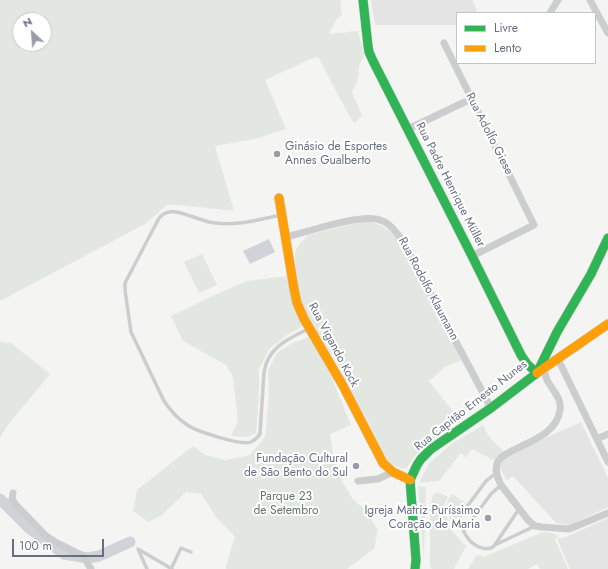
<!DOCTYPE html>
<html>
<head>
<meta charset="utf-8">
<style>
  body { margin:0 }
  #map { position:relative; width:608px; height:569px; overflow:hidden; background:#f4f4f3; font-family:Jost,sans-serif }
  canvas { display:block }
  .legend { position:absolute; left:456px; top:12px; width:140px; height:52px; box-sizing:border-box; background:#fff; border:1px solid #c2c5cd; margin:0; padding:5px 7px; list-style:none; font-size:12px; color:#666e81 }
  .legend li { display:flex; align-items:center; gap:8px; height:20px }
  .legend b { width:20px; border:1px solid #c2c5cd }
  .north { position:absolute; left:12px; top:12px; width:40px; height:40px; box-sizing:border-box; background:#fff; border:1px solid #c2c5cd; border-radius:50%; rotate:334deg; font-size:11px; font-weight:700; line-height:16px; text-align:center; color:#666e81 }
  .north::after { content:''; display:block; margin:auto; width:14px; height:18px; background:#989da9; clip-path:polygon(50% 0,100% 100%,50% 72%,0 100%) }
  .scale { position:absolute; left:12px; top:539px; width:92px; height:18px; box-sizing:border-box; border:2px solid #666e81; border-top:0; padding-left:5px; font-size:12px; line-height:14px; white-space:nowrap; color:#666e81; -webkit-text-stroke:3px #fff; paint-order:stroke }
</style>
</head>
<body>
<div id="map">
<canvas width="608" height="569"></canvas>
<ul class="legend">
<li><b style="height:5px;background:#30b455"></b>Livre</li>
<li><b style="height:5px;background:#ff9f0a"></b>Lento</li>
</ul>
<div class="north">N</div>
<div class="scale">100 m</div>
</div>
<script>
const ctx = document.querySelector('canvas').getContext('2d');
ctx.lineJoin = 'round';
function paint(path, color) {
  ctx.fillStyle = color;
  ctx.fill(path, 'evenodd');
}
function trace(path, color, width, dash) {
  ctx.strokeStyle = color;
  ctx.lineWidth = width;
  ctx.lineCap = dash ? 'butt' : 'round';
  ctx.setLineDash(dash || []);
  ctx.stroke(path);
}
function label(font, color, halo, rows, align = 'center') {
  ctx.font = font + ' Jost,sans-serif';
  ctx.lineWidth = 4;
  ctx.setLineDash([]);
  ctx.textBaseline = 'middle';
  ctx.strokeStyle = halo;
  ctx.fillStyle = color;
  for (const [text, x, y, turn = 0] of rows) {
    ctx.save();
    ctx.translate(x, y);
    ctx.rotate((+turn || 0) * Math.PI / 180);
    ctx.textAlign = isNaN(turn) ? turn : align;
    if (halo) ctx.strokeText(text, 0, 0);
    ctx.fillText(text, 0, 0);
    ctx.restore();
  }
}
paint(new Path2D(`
  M371,0H472L478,13H457V25H375Z
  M581,422L608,478V507L570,525L556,523L513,476L507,481L497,463L541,440Z
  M608,518V569H570L557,538H564Z`), '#e4e4e5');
paint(new Path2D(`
  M0,0H340L342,15L337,19L329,34L358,31L364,55L359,66L358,80L352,92L362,116L354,123L345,108L318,57L313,58L265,80L286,129L255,139L215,146L234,211L181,205H167L145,224L0,301ZM20,20H44V44H20Z
  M366,221C381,223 391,230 400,242L462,360L445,367L429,381L460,420L423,447L414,457L407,468C399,470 392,465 386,459L364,414L361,415L349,387L333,356L320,339L302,309L298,296L295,257L296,250L300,243L309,235L327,230Z
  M202,254L217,285L199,293L184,262Z
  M288,276L303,326L287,335L270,348L259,369V397L256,433L247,437L231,436L238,421L233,377L226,365L183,341L171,316L219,293L247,281Z
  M309,337L327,366L351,425L330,434L334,458L342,481L352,498L358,504L367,509L373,523L378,530L374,549L347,569H226V566L232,546L235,537L217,518L201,494L186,492L162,515L148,522L133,511L137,490L193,446L205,455L226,460L250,455L265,437L269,396L268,371L277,353L292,343Z
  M0,339L1,342L11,343L50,374L7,426L0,438Z
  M483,425C488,438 494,442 504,451L493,460L472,449L466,457L461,453L439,481L419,483L429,463L453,443Z
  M418,486L426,487L424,561Z
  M436,493H439L448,497L445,502L444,507L446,514L453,532L466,546L454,569H432L430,566V508L432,498L433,495Z
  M452,494L467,504L452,524C447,509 442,508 452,494Z
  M546,532L553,533L558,536L555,539L568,569H540L537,564L528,569H468L477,555L484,557L540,533Z`), '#e3e7e1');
paint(new Path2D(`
  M269,239L275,252L250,264L243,251Z`), '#d0d4d8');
trace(new Path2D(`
  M0,499L29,528L64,554L88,558L99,556L130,542`), '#d0d4d8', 11);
const fast = new Path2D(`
  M363,0L368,46L369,52L373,61L472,256L521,355L527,364L537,373
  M415,569L416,560L410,480L417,465L421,459L431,449L491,408L537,373L557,332L591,274L608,238`);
const slow = new Path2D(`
  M279,198L294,289L297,303L304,319L342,384L383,463L393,472L410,480
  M537,373L608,324`);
trace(fast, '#d1d2d2', 10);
trace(slow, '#d1d2d2', 10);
trace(new Path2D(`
  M281,215C257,220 233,227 209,222C198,219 187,214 176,212C168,211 162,213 158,220L125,283V290L131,332L164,401C170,410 177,418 186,424C195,431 241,446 251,442C255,440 258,437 260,434L264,372C268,347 288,339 308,329
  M496,473L486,481L460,516C460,522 463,531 467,537C472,545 486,553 494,546L519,509
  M464,530L491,494L501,485
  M495,545L535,526
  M147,569L138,549L172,569
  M171,569L181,548L191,552`), '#cccdce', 3.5);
trace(new Path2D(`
  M590,0L608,33
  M550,13L558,0
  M444,43L534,225L472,256
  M408,129L471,99
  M286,237C307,232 362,213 380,220C390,223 396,232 402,240L491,408
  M558,359L608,462
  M543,365C544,370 545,375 547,380C552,390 562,398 560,410C557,434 528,442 510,452C506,454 501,457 498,461C494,469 497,477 501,485L528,520L535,526L542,527L569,529L608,513
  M597,439L608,434
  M358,481L378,479L393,472
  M13,493L12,499L16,505L46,536L57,543L83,556L91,569`), '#cccdce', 7);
trace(fast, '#30b455', 9);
trace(slow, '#ff9f0a', 9);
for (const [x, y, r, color] of [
  [277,154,4,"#989da9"],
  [356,466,4,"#989da9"],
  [488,518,4,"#989da9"]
]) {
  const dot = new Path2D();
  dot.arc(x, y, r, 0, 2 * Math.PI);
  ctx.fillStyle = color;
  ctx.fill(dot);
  trace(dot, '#fff', 1.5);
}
label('12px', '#666e81', '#fff', [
  ["Rua Adolfo Giese",489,134,63],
  ["Rua Padre Henrique Müller",450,185,63],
  ["Rua Rodolfo Klaumann",428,289,62],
  ["Rua Vigando Kock",333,345,62],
  ["Rua Capitão Ernesto Nunes",471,406,-38]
]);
label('12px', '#666e81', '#fff', [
  ["Ginásio de Esportes",285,147,"left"],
  ["Annes Gualberto",285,161,"left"],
  ["Fundação Cultural",348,459],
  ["de São Bento do Sul",348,473],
  ["Igreja Matriz Puríssimo",480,511],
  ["Coração de Maria",480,525]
], 'right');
label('12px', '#647865', '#fff', [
  ["Parque 23",286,497],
  ["de Setembro",286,511]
]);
</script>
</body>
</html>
